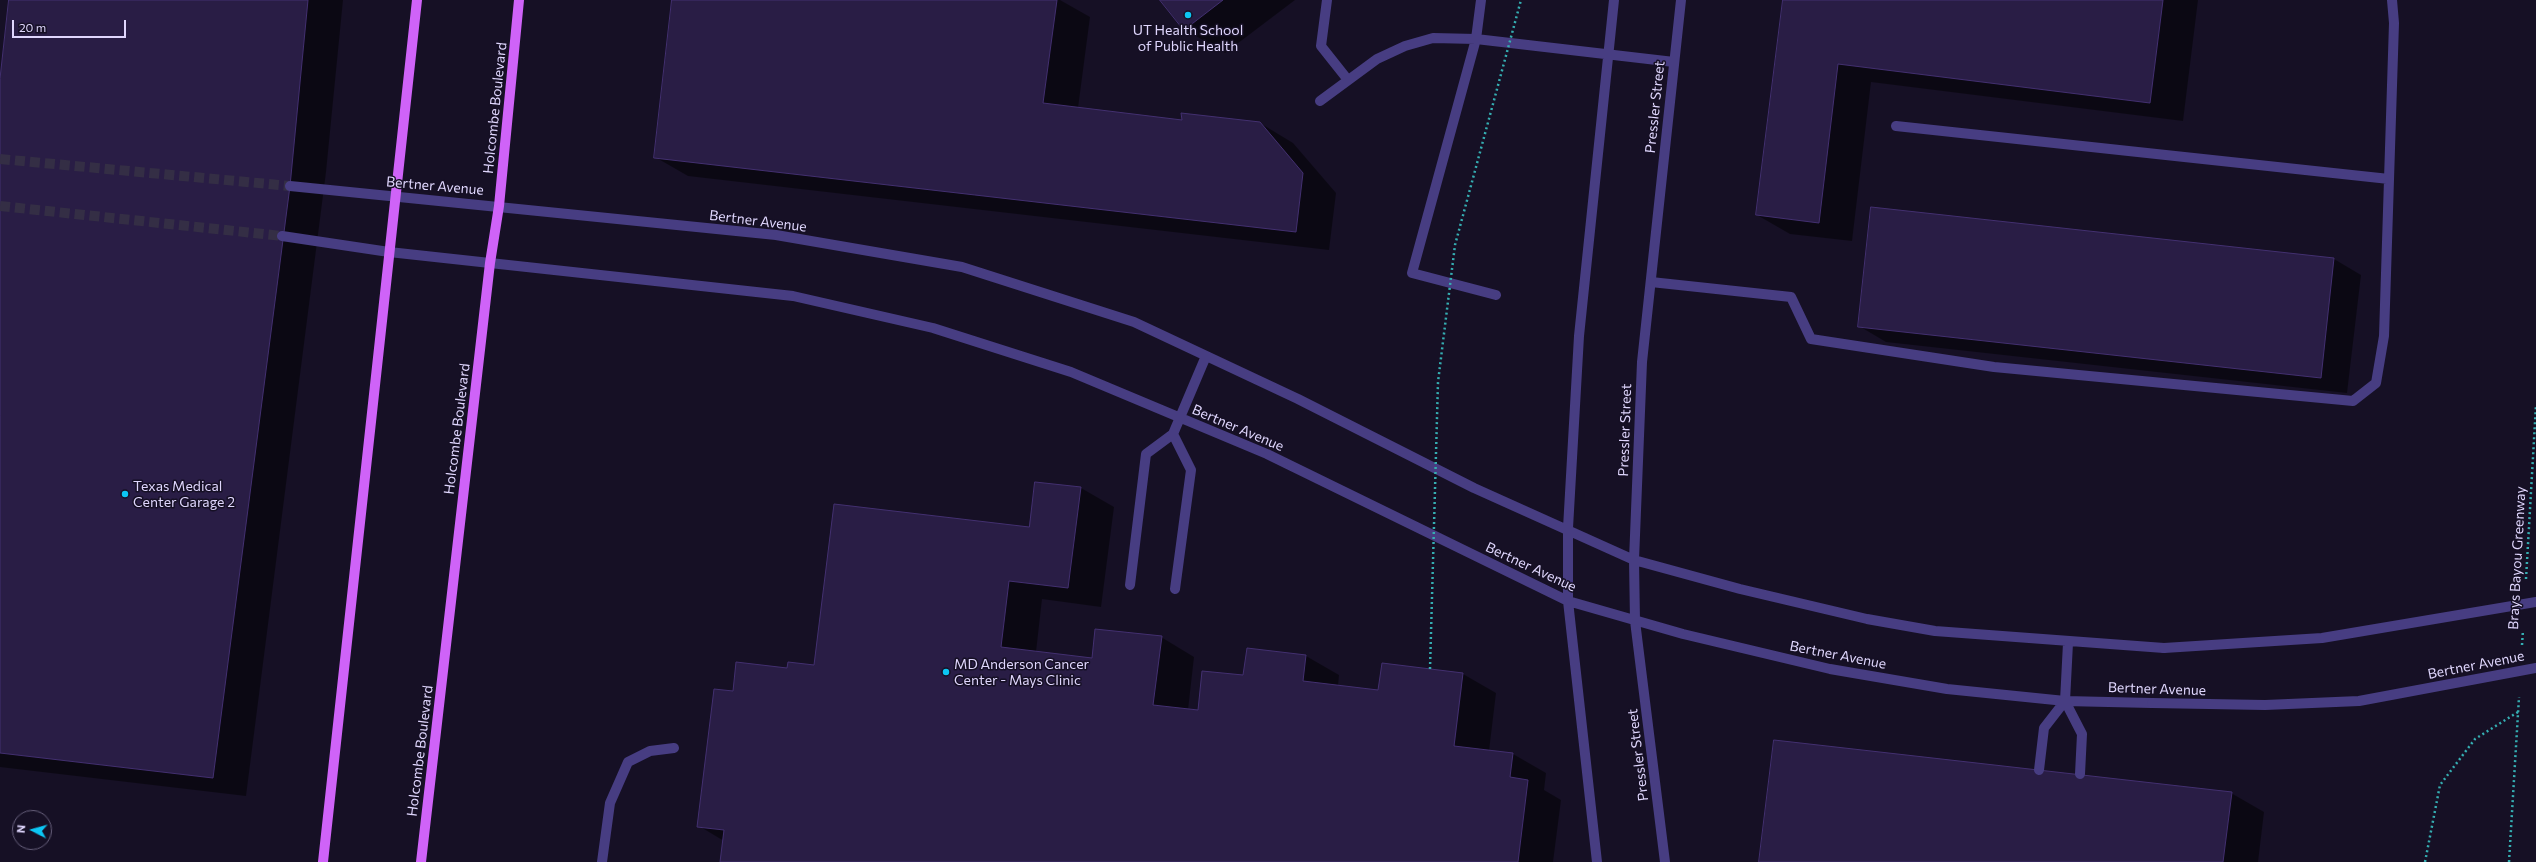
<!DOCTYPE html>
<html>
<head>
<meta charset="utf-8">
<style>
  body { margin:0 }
  #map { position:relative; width:2536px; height:862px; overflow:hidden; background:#161025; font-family:Commissioner,sans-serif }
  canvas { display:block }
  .north { position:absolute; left:12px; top:810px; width:40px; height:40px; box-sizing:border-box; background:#161025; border:1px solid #665f7b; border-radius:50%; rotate:276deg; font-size:11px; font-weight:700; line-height:16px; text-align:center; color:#dfd6fd }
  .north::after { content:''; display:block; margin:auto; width:14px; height:18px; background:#0cc6f4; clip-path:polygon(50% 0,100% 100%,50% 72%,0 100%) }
  .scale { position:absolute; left:12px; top:20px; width:114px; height:18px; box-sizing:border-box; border:2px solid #dfd6fd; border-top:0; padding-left:5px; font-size:12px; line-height:14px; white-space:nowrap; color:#dfd6fd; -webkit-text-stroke:3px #161025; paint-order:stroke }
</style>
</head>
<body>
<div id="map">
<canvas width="2536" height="862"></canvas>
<div class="north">N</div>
<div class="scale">20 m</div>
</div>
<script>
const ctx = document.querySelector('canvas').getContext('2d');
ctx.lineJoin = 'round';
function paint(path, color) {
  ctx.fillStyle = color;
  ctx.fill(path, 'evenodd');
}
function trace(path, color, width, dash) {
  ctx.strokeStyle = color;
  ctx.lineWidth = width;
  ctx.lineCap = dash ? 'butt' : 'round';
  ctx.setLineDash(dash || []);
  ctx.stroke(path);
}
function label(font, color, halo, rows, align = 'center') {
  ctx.font = font + ' Commissioner,sans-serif';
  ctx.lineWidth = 3;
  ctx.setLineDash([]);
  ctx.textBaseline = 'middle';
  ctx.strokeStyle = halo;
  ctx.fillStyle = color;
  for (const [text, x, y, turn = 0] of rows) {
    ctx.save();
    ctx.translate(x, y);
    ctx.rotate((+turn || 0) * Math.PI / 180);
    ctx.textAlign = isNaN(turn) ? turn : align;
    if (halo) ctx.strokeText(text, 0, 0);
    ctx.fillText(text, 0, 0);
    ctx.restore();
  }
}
paint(new Path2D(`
  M10,0H343L326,172L246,796L0,767V90Z
  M673,0H1060L1090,17L1078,108L1183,121L1260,123L1293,143L1336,193L1329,250L688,176L655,157Z
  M1162,0H1295L1225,53L1184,29Z
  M1784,0H2198L2183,121L1871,82L1852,241L1790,234L1757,215Z
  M2334,259L2361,275L2347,393L1886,342L1859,326Z
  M1081,488L1114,507L1101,607L1042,599L1036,652L1093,659L1161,637L1194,657L1188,710L1199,711L1244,677L1248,649L1306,656L1339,675L1338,686L1379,691L1463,674L1496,693L1489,751L1513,754L1546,773L1544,790L1561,800L1553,862H721L724,841L699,826L734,692L787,669L815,666L1030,528ZM1460,687H1462L1454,751H1452Z
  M2231,793L2264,812L2258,862H1760Z`), '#0007');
const building = new Path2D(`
  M9,0H308L290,186L213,778L0,753V79Z
  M672,0H1057L1043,103L1182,120L1181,113L1260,122L1303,173L1296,232L654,158Z
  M1160,0H1223L1184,30Z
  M1783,0H2163L2150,103L1838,64L1819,223L1756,215Z
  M1871,207L2334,258L2321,378L1858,327Z
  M1035,482L1081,487L1068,588L1009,581L1001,647L1092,658L1095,629L1162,636L1153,705L1198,710L1202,671L1243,675L1247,648L1306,655L1303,681L1378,690L1382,663L1463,673L1454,746L1513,753L1510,777L1528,780L1518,862H720L724,830L697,827L714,689L733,691L736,662L787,668L788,662L814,665L834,504L1029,527Z
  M1774,740L2232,792L2223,862H1759Z`);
paint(building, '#291d45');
trace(building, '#433070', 1);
trace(new Path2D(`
  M0,159L290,186
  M0,206L282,236`), '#342e45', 10, [10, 5]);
trace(new Path2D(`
  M2526,579L2536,405
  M2522,645L2523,630
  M2425,862L2440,785L2475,739L2518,712
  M2509,862L2519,697`), '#35aeb2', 2.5, [2, 3]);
trace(new Path2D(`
  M1327,0L1321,46L1348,80
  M1481,0L1476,39L1412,273L1496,295
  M1320,101L1377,59L1405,46L1433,38L1476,39L1674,62
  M1896,126L2389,179
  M290,186L776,235L962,267L1134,322L1298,399L1474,488L1634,560L1740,589L1867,619L1935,631L2164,648
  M282,236L389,252L793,296L933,328L1071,372L1267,454L1568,601L1683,634L1830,669L1947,689L2065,701L2152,703
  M1651,282L1791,297L1811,339L1994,367L2353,401L2376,383L2384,336L2394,23L2392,0
  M1173,434L1191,470L1175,589
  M1130,585L1146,454L1173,434L1206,356
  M2068,643L2065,701L2082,734L2080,774
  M2039,770L2044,728L2065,701
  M602,862L610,803L628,762L650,751L674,748
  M1597,862L1568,601V528L1579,336L1614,0
  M1665,862L1635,621L1634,560L1642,362L1681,0`), '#473d82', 10);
trace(new Path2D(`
  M323,862L417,0
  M421,862L490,263L499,206L519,0`), '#cf63f8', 10);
trace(new Path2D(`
  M1430,669L1438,382L1455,245L1521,0`), '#35aeb2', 2.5, [2, 3]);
trace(new Path2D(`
  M2164,648L2322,638L2536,602
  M2152,703L2265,705L2359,701L2536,668`), '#473d82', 10);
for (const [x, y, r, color] of [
  [1188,15,4,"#0cc6f4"],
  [125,494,4,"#0cc6f4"],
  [946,672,4,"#0cc6f4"]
]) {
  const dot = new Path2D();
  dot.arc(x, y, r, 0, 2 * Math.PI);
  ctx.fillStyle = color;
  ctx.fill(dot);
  trace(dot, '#161025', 1.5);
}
label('14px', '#dfd6fd', '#161025', [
  ["UT Health School",1188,30,"center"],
  ["of Public Health",1188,46,"center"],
  ["Texas Medical",133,486],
  ["Center Garage 2",133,502],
  ["MD Anderson Cancer",954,664],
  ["Center - Mays Clinic",954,680]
], 'left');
label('14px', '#dfd6fd', '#161025', [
  ["Pressler Street",1655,107,-84],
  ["Holcombe Boulevard",495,108,-84],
  ["Bertner Avenue",435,186,5],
  ["Bertner Avenue",758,221,7],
  ["Bertner Avenue",1238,428,23],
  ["Holcombe Boulevard",457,429,-83],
  ["Pressler Street",1625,430,-88],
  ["Brays Bayou Greenway",2517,558,-87],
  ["Bertner Avenue",1531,567,25],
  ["Bertner Avenue",1838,655,11],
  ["Bertner Avenue",2476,665,-11],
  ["Bertner Avenue",2157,689,2],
  ["Holcombe Boulevard",420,751,-83],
  ["Pressler Street",1638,755,-97]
]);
</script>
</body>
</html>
